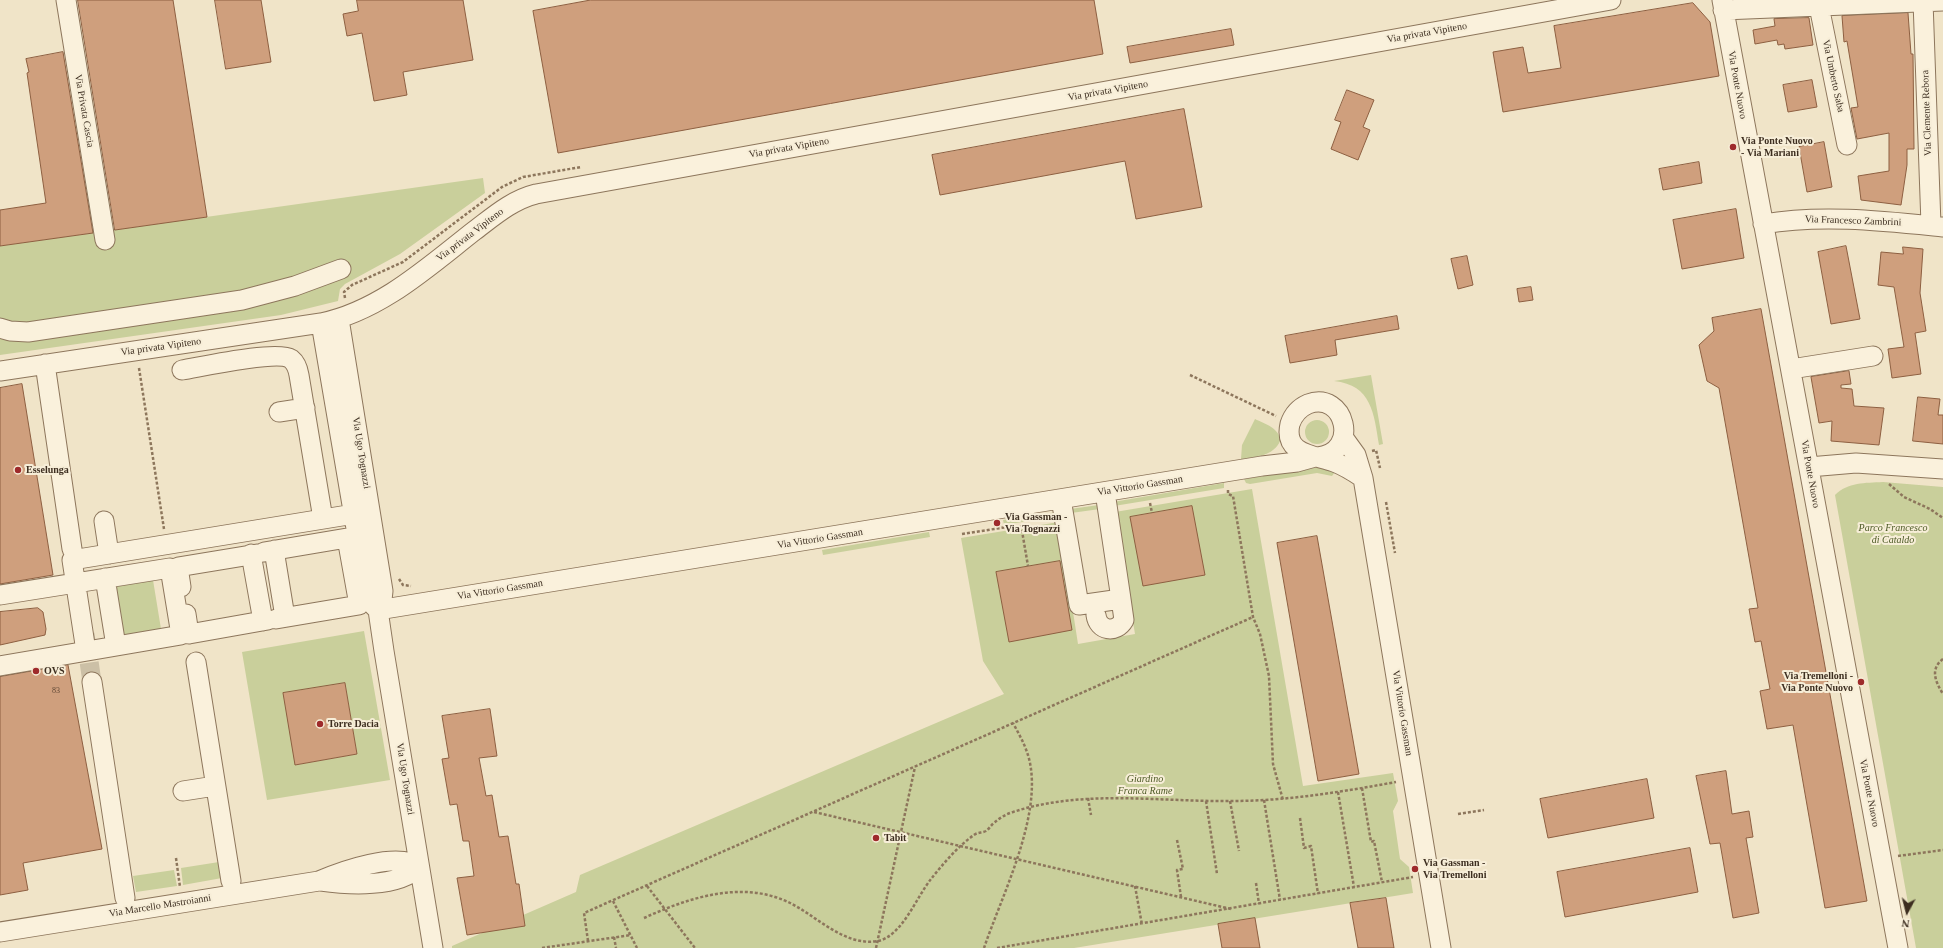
<!DOCTYPE html>
<html>
<head>
<meta charset="utf-8">
<style>
  body { margin:0 }
  #map { position:relative; width:1943px; height:948px; overflow:hidden; background:#f0e4c8; font-family:"Times New Roman",serif }
  canvas { display:block }
  .north { position:absolute; left:1887px; top:892px; width:40px; height:40px; -webkit-text-stroke:3px #f7eed8; paint-order:stroke; rotate:187deg; font-size:11px; font-weight:700; line-height:16px; text-align:center; color:#3d2e20 }
  .north::after { content:''; display:block; margin:auto; width:14px; height:18px; background:#3d2e20; clip-path:polygon(50% 0,100% 100%,50% 72%,0 100%) }
</style>
</head>
<body>
<div id="map">
<canvas width="1943" height="948"></canvas>
<div class="north">N</div>
</div>
<script>
const ctx = document.querySelector('canvas').getContext('2d');
ctx.lineJoin = 'round';
function paint(path, color) {
  ctx.fillStyle = color;
  ctx.fill(path, 'evenodd');
}
function trace(path, color, width, dash) {
  ctx.strokeStyle = color;
  ctx.lineWidth = width;
  ctx.lineCap = dash ? 'butt' : 'round';
  ctx.setLineDash(dash || []);
  ctx.stroke(path);
}
function label(font, color, halo, rows, align = 'center') {
  ctx.font = font + ' "Times New Roman",serif';
  ctx.lineWidth = 4;
  ctx.setLineDash([]);
  ctx.textBaseline = 'middle';
  ctx.strokeStyle = halo;
  ctx.fillStyle = color;
  for (const [text, x, y, turn = 0] of rows) {
    ctx.save();
    ctx.translate(x, y);
    ctx.rotate((+turn || 0) * Math.PI / 180);
    ctx.textAlign = isNaN(turn) ? turn : align;
    if (halo) ctx.strokeText(text, 0, 0);
    ctx.fillText(text, 0, 0);
    ctx.restore();
  }
}
paint(new Path2D(`
  M483,178L485,193L400,254L345,284L340,289L338,301L281,315L0,355V246Z
  M1371,375L1383,444L1379,445C1374,414 1372,385 1334,381Z
  M1255,419C1265,424 1280,428 1280,441C1274,456 1255,457 1241,459L1242,445Z
  M1305 432a12 12 0 1 1 24 0a12 12 0 1 1-24 0Z
  M1319,467L1325,468L1335,472L1332,476L1317,473L1250,484L1246,483L1244,479Z
  M1883,482L1943,487V948H1916L1835,495C1848,482 1865,483 1883,482Z
  M1224,483V488L1114,506L1113,502Z
  M1252,489L1303,786L1393,773L1398,801L1393,811L1400,859L1409,867L1413,893L1074,948H452V946L576,892L580,875L1004,694L983,661L961,538L1059,522L1078,644L1135,634L1115,512Z
  M1099,505L1100,509L1071,513L1070,509Z
  M1057,512L1058,516L1004,525L1003,520Z
  M929,532L930,537L823,555L822,550Z
  M153,580L161,629L123,635L116,586Z
  M364,631L390,780L267,800L242,652ZM345,683L357,754L296,765Z
  M219,862L222,878L183,885L181,868Z
  M174,870L177,886L136,892L133,876Z`), '#c9cf9b');
const building = new Path2D(`
  M78,0H173L207,217L115,230Z
  M215,0H261L271,62L226,69Z
  M357,0H463L473,60L403,72L407,95L374,101L362,33L347,36L343,14L358,11Z
  M591,0H1094L1103,54L558,153L533,11Z
  M1693,3L1710,22L1719,76L1503,112L1493,52L1523,47L1528,73L1561,68L1554,26Z
  M1908,13L1911,54H1913L1914,149H1907V165L1901,205L1861,200L1858,176L1889,171V133L1857,139L1851,108L1858,107L1847,41L1844,42L1842,16Z
  M1809,18L1813,45L1785,49L1784,44L1778,45L1777,40L1755,44L1753,30L1775,26L1774,19Z
  M1231,29L1234,45L1130,63L1127,47Z
  M63,52L93,233L0,246V210L46,203L27,73L29,72L26,59Z
  M1812,80L1817,107L1788,112L1783,85Z
  M1347,90L1374,100L1363,127L1370,130L1358,160L1331,149L1341,122L1335,120Z
  M1184,109L1202,207L1136,219L1125,161L940,195L932,155Z
  M1824,142L1832,187L1807,192L1799,147Z
  M1699,162L1702,183L1663,190L1659,169Z
  M1736,209L1744,258L1682,269L1673,220Z
  M1846,246L1860,319L1831,324L1818,252Z
  M1903,247L1923,249L1920,293L1926,331L1915,333L1921,374L1892,378L1888,349L1904,347L1894,287L1878,285L1881,252L1903,254Z
  M1467,256L1473,285L1458,289L1451,259Z
  M1531,287L1533,300L1519,302L1517,289Z
  M1761,309L1867,901L1825,908L1793,725L1767,729L1760,691L1770,689L1761,641L1755,642L1749,609L1758,608L1719,388L1707,381L1699,345L1714,331L1712,318Z
  M1397,316L1399,329L1335,340L1337,355L1290,363L1285,336Z
  M1849,371L1851,384L1841,385V388L1852,389L1854,406L1884,408L1879,445L1831,441L1832,421L1819,423L1811,377Z
  M22,384L53,575L0,584V388Z
  M1918,397L1940,399L1938,415H1943V444L1913,441Z
  M1192,506L1205,575L1143,586L1130,517Z
  M1317,536L1359,774L1318,781L1277,543Z
  M1060,561L1072,630L1009,642L996,572Z
  M38,608L43,612L46,629L45,635L0,645V612Z
  M68,665L102,849L23,863L28,890L0,895V677Z
  M345,683L357,754L295,765L283,693Z
  M490,709L497,756L479,758L486,796L492,795L499,837L508,836L516,884H519L525,926L467,935L457,878L474,876L469,841H463L457,804L450,805L442,759L449,758L442,716Z
  M1726,771L1732,814L1749,811L1753,837L1746,838L1759,913L1733,918L1720,843L1710,844L1696,776Z
  M1647,779L1654,818L1548,838L1540,799Z
  M1690,848L1698,892L1565,917L1557,872Z
  M1386,898L1394,948H1358L1350,903Z
  M1255,918L1260,948H1222L1218,924Z`);
paint(building, '#cf9f7d');
trace(building, '#8d5f41', 1);
trace(new Path2D(`
  M85,634L92,682`), '#ccc0a6', 19, [19, 10]);
const minor = new Path2D(`
  M66,0L105,240
  M1722,0L1898,948
  M1923,1L1931,225
  M1819,6L1847,145
  M1723,10L1943,1
  M1763,224C1822,214 1883,221 1943,227
  M339,319L383,591L382,600L378,610L384,651L433,948
  M321,323L367,593L370,602L378,610
  M0,328L10,331L28,332L242,300L295,286L341,269
  M45,364L72,549
  M1791,369L1873,356
  M182,370C201,367 277,350 291,359C296,363 298,369 299,375L323,519
  M0,371L321,323C380,311 428,267 474,231C494,216 512,200 536,194L1611,0
  M279,412L305,408
  M1343,437L1356,455L1363,478L1441,948
  M1318,457C1361,452 1345,390 1308,404C1299,408 1293,415 1290,424C1283,455 1315,455 1334,462C1345,466 1354,472 1363,478
  M1809,467L1856,463L1943,469
  M1061,499L1079,605L1121,599L1105,492
  M104,521L109,554
  M274,550L285,617
  M264,552L347,538L359,605L276,619
  M251,554L263,621
  M105,578L116,646
  M181,587L178,567L257,554
  M0,595L170,568L181,635L0,666
  M378,610L1262,466L1297,462L1315,457
  M186,614L189,634L268,620
  M1096,615C1098,631 1116,634 1124,620L1121,599
  M86,651L72,560L354,514
  M196,662L231,881
  M92,682L125,898
  M183,791L215,786
  M321,881C349,885 398,888 419,867
  M0,932L319,881C342,871 398,851 419,867`);
trace(minor, '#8d765c', 21);
trace(new Path2D(`
  M345,298L344,292L352,285L403,262L502,187L523,177L581,167
  M139,368L164,529
  M1190,375L1276,416
  M1372,451L1376,450L1380,468
  M1889,484L1904,497L1930,509L1943,518
  M1228,490V494L1233,496L1253,617L1260,634L1269,676L1273,764L1283,800
  M1386,502L1395,553
  M1150,503L1152,513
  M1021,525L1028,566
  M962,534L1007,527
  M399,579L403,585L411,586
  M1943,659C1930,669 1935,681 1943,694
  M1362,788L1371,842L1374,841L1382,882
  M1338,792L1354,887
  M1088,798L1091,815
  M1264,800L1280,900
  M1206,801L1217,874
  M1230,801L1239,851
  M814,812L1231,909
  M1458,814L1484,810
  M1300,818L1304,848L1311,846L1318,894
  M1177,840L1183,869L1177,870L1181,897
  M1898,856L1943,850
  M176,858L180,887
  M1256,883L1259,904
  M647,886L695,948
  M1135,886L1142,925
  M613,901L637,948
  M644,918C688,898 741,880 788,902C816,915 844,947 878,941C902,936 916,898 931,879C943,864 958,846 974,835C978,832 982,833 986,831C989,829 991,825 995,822C1000,818 1006,814 1013,812C1083,789 1159,802 1231,801C1287,801 1341,792 1396,782
  M614,937L616,948
  M588,941L584,913L1253,617
  M542,948L631,935
  M876,948L915,767
  M984,948C1002,895 1041,819 1030,763C1027,748 1020,736 1013,723
  M997,948L1413,877`), '#8d765c', 2.5, [3, 2]);
trace(minor, '#faf1dc', 19);
for (const [x, y, r, color] of [
  [1733,147,4,"#9e2a2b"],
  [18,470,4,"#9e2a2b"],
  [997,523,4,"#9e2a2b"],
  [36,671,4,"#9e2a2b"],
  [1861,682,4,"#9e2a2b"],
  [320,724,4,"#9e2a2b"],
  [876,838,4,"#9e2a2b"],
  [1415,869,4,"#9e2a2b"]
]) {
  const dot = new Path2D();
  dot.arc(x, y, r, 0, 2 * Math.PI);
  ctx.fillStyle = color;
  ctx.fill(dot);
  trace(dot, '#f7eed8', 1.5);
}
label('8px', '#624a37', null, [
  ["83",56,691]
]);
label('10px', '#3d2e20', '#f7eed8', [
  ["Via privata Vipiteno",1427,33,-10],
  ["Via Umberto Saba",1833,76,78],
  ["Via Ponte Nuovo",1737,85,80],
  ["Via privata Vipiteno",1108,91,-10],
  ["Via Privata Cascia",84,111,80],
  ["Via Clemente Rebora",1927,113,-92],
  ["Via privata Vipiteno",789,148,-10],
  ["Via Francesco Zambrini",1853,221,2],
  ["Via privata Vipiteno",470,235,-37],
  ["Via privata Vipiteno",161,347,-8],
  ["Via Ugo Tognazzi",361,453,81],
  ["Via Ponte Nuovo",1810,474,80],
  ["Via Vittorio Gassman",1140,486,-9],
  ["Via Vittorio Gassman",820,539,-9],
  ["Via Vittorio Gassman",500,590,-9],
  ["Via Vittorio Gassman",1402,713,81],
  ["Via Ugo Tognazzi",405,779,81],
  ["Via Ponte Nuovo",1869,793,79],
  ["Via Marcello Mastroianni",160,906,-9]
]);
label('bold 10px', '#3d2e20', '#f7eed8', [
  ["Via Ponte Nuovo",1741,141],
  ["- Via Mariani",1741,153],
  ["Esselunga",26,470],
  ["Via Gassman -",1005,517],
  ["Via Tognazzi",1005,529],
  ["OVS",44,671],
  ["Via Tremelloni -",1853,676,"right"],
  ["Via Ponte Nuovo",1853,688,"right"],
  ["Torre Dacia",328,724],
  ["Tabit",884,838],
  ["Via Gassman -",1423,863],
  ["Via Tremelloni",1423,875]
], 'left');
label('italic 10px', '#4d5a26', '#f7eed8', [
  ["Parco Francesco",1893,528],
  ["di Cataldo",1893,540],
  ["Giardino",1145,779],
  ["Franca Rame",1145,791]
]);
</script>
</body>
</html>
